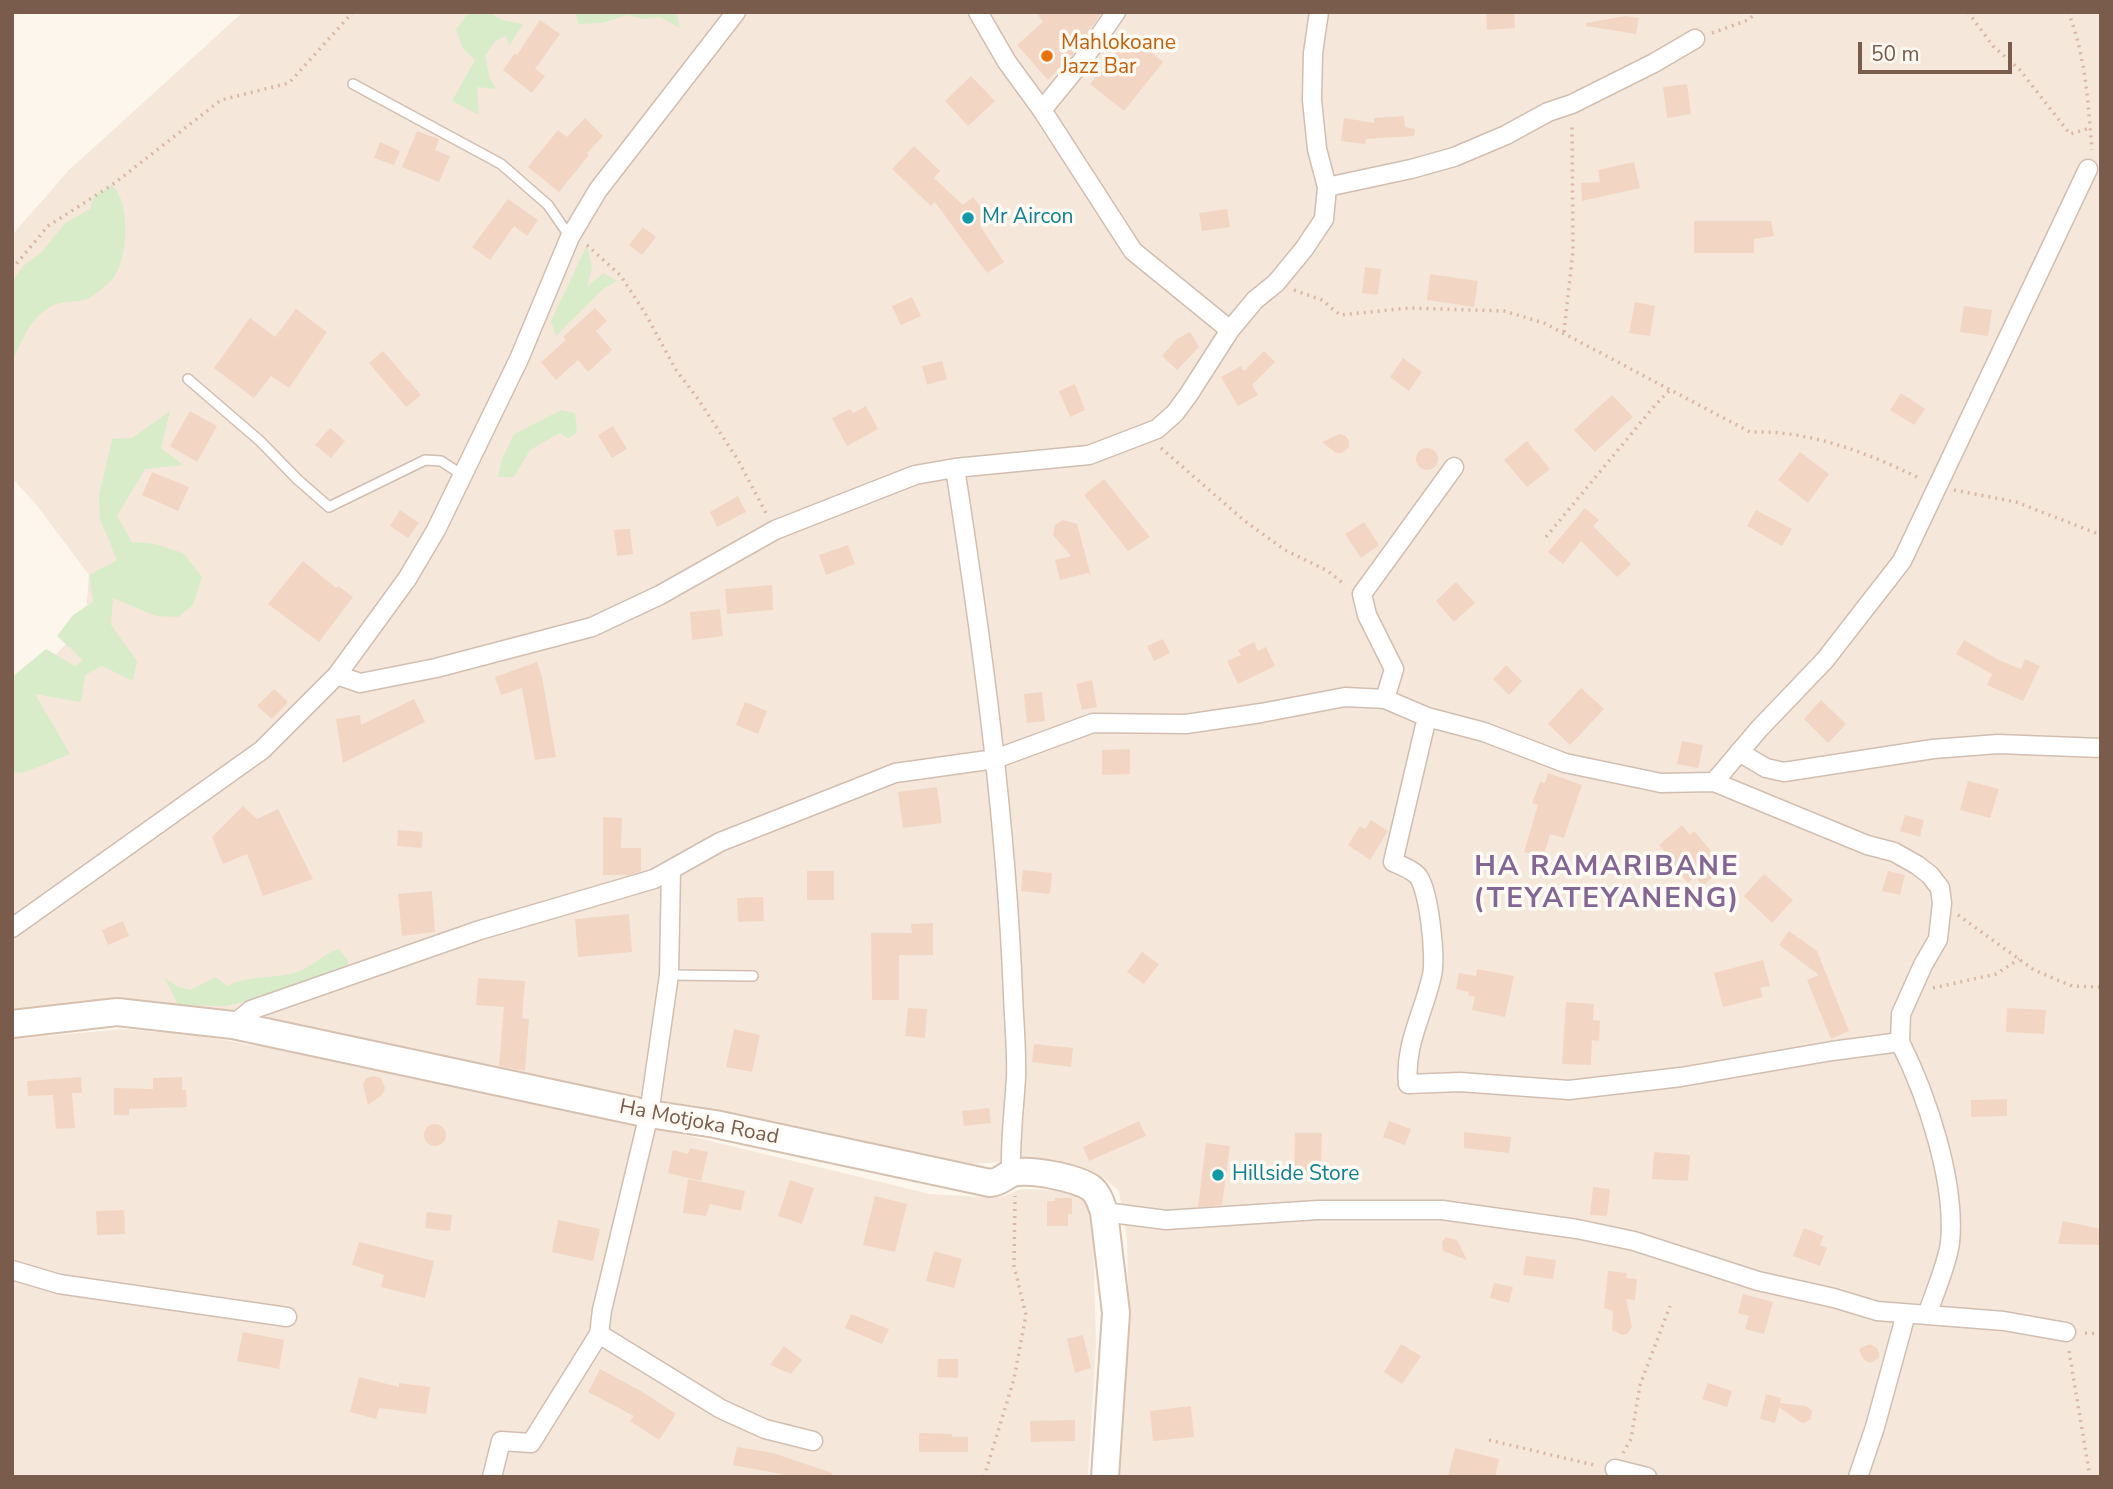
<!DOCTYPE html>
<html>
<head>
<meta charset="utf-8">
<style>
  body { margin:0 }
  #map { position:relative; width:2113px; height:1489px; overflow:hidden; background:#fdf6ec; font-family:"Nunito Sans",sans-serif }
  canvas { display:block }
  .frame { position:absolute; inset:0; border:14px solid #7a5c4d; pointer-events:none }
  .scale { position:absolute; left:1858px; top:42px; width:154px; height:32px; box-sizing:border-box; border:4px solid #7a5c4d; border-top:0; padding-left:9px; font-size:21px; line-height:24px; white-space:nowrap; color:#7a5c4d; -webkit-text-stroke:5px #fffaf3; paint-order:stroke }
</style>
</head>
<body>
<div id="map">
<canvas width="2113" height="1489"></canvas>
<div class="frame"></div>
<div class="scale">50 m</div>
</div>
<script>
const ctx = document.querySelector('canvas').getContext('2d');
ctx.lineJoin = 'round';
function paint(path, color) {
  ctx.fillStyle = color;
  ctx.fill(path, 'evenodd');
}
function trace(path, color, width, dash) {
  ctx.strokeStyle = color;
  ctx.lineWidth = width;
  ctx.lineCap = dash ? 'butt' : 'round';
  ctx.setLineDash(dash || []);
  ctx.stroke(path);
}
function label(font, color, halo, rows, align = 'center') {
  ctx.font = font + ' "Nunito Sans",sans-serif';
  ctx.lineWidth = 7;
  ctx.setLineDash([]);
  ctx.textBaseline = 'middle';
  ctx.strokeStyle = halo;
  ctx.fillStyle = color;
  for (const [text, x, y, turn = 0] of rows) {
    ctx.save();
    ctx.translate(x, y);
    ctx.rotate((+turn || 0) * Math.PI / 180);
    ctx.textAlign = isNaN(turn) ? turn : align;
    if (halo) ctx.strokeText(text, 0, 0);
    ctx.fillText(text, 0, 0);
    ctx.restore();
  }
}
paint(new Path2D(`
  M243,12H2101V1477H1118L1129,1342L1127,1239L1119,1191L1104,1178L1039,1160L971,1164L888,1151L181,1010L103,1000L12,1012V700L85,624L89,575L35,503L12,478V235L69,170Z
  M123,1029L201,1036L316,1056L673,1132L930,1194L985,1197L1005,1196L1021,1189L1071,1191L1087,1204L1093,1231L1096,1345L1088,1477H12V1039Z`), '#f5e8da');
paint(new Path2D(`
  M478,12H489L502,20L523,24L509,46L506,36L495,41L485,56L490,79L496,89L477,87L479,115L452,101L475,60L462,47L456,29L467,15Z
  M576,12H676L680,28L660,17L644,19L627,15L602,23L578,24Z
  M112,185C131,202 128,257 114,277C109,284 96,294 89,298C78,304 63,300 52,306C30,317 22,341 12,362V283L22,267L42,252L65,223L90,209L94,197Z
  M587,245L592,268L587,287L603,273L617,281L604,288L556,336L551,321Z
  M561,410L575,413L577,433L568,438L560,433L530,450L514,477H498L502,459L514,434Z
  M170,411L161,448L183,465L145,469L117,516L132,542L155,544L183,553L202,577L193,605L178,617L156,616L113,598L111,625L137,661L133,681L102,666L85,675L81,702L35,694L70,754L26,772L12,773V677L46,649L75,666L83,660L57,636L73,615L93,602L89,575L117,560L100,519L99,496L112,439L132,438Z
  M339,949L348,961V969L292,992L225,1006L178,1005L165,978L178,987L191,990L215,977L228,986C248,975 271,979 294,973C310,969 322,954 339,949Z`), '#d8ecc9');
paint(new Path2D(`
  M1036,12H1102L1073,54L1048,80L1017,45L1043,22Z
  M1486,12H1514L1515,28L1487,30Z
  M1625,16L1639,18L1636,34L1586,26V23Z
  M540,20L560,34L535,69L545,76L532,93L503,70L515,53L517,55Z
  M1130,36L1163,62L1124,111L1090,84Z
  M971,76L995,101L968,126L945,101Z
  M1687,84L1691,114L1667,118L1663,87Z
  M1404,116L1405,127L1415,129L1414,136L1366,139L1365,144L1341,141L1344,118L1374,123V118Z
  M585,118L603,136L587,153L589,155L559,192L528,167L558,130L567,137Z
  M417,131L439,139L435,150L450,156L439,182L402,167Z
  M380,142L400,151L394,165L374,158Z
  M914,146L940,171L934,178L963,205L973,197L990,219L980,226L1004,262L987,273L935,202L931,206L892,169Z
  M1634,162L1640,188L1582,201L1581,183L1600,182L1598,170Z
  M508,199L538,220L527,236L514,226L490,260L472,247Z
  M1227,209L1230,227L1202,231L1199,213Z
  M1694,221H1771L1774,236L1754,239V253H1694Z
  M643,227L656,237L642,255L629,245Z
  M1365,267L1381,269L1378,295L1362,293Z
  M1430,274L1478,281L1474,307L1427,300Z
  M912,297L921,316L901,325L892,306Z
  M1635,302L1655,306L1650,336L1629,333Z
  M1964,306L1992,310L1988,336L1960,332Z
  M595,308L607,321L596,331L612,350L588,372L578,360L556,380L541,362L566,340L563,337Z
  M296,309L327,332L289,388L271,376L254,398L214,368L250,318L275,337Z
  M1190,332L1199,347L1177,370L1162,356L1177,339Z
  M383,351L421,395L406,407L369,363Z
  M1264,351L1275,362L1252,385L1258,395L1238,406L1221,377L1241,366L1244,371Z
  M1403,358L1422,372L1409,391L1390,377Z
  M942,361L947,379L927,385L922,366Z
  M1075,384L1085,410L1070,417L1059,391Z
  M1901,393L1925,409L1914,425L1890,410Z
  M1612,395L1633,417L1595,452L1574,430Z
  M866,406L878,429L847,446L832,418L850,409L853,413Z
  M190,411L217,426L197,462L170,446Z
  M613,426L627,449L612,458L598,435Z
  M330,428L345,441L331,458L315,445Z
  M1339,434L1346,436L1349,441V447L1342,453H1336L1322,442Z
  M1527,441L1550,469L1527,487L1504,460Z
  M1416 459a11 11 0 1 1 22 0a11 11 0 1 1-22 0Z
  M1800,452L1829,474L1808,503L1778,480Z
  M152,472L189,487L178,511L142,495Z
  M1104,479L1150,537L1128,551L1084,495Z
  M738,496L746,512L717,527L710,512Z
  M1585,508L1599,520L1593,526L1631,564L1617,577L1581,541L1563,564L1548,552Z
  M400,510L419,523L408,538L390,526Z
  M1756,510L1792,529L1782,546L1747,526Z
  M1063,520L1077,524L1091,576L1088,573L1060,580L1055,560L1071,556L1053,535L1055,525Z
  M1364,522L1379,545L1361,558L1345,534Z
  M630,529L633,554L617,556L614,530Z
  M848,545L855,564L826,575L819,555Z
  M303,561L336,588L338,586L353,597L319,642L268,604Z
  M1456,582L1475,603L1454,622L1436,601Z
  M772,585L773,610L727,614L725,589Z
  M720,609L723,636L692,640L690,612Z
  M1163,639L1170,653L1154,661L1147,646Z
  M1964,640L1999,660L2021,669L2025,659L2040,666L2023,701L1987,685L1992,674L1956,654Z
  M1254,642L1258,651L1266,647L1275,666L1238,684L1227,661L1241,655L1238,650Z
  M537,662L542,677L556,757L535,760L522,688L501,695L495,677Z
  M1506,665L1522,681L1509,695L1493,679Z
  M1092,680L1097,707L1082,710L1076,684Z
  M1581,688L1604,709L1570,745L1548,724Z
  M274,689L288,702L272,719L257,706Z
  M1042,692L1045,721L1027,723L1024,694Z
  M414,699L425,722L343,763L336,719L360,715L361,725Z
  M1821,700L1846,724L1828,743L1804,719Z
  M745,702L767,711L758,734L736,725Z
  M1682,741L1703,745L1698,768L1677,764Z
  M1130,749V774L1102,775V750Z
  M1548,773L1582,785L1564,838L1550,834L1543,858L1524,852L1538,805L1532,803L1540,782L1545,783Z
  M1968,781L1999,789L1990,818L1960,810Z
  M937,787L942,823L903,828L898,792Z
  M243,806L257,819L278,809L313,879L263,896L247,854L223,864L212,837Z
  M1905,815L1924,820L1920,837L1900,831Z
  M603,817L622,818L621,848H641V871L629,875H603Z
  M1371,820L1388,831L1370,860L1348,845L1360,826L1365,829Z
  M1682,825L1690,835L1694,831L1711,851L1709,853L1714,859L1711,862L1719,871L1703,886L1695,876L1688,883L1664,855L1666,853L1659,845Z
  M398,830L423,832L422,848L397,846Z
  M1023,870L1052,873L1050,894L1021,891Z
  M807,871H834V900H807Z
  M1888,871L1905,875L1900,895L1882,891Z
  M1764,874L1793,900L1772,923L1744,896Z
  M432,891L435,932L402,936L398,894Z
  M763,897L764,921L738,922L737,898Z
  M629,914L632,952L578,957L575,919Z
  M123,921L129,936L108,945L102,930Z
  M933,923V955H899V1000H872L871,933H912L911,924Z
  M1789,931L1817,951L1849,1031L1831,1039L1807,980L1819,975L1779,945Z
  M1142,952L1159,964L1144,984L1127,972Z
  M1763,960L1770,986L1760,988L1763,997L1723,1007L1714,973Z
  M1477,969L1514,976L1505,1017L1472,1010L1475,997L1468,995L1469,992L1456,989L1459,973L1476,976Z
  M478,978L525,981L522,1018L529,1019L525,1071L499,1066L504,1007L476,1005Z
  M1566,1002L1594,1004L1593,1020L1600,1021L1599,1041L1592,1040L1591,1065L1562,1064Z
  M908,1008L927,1009L925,1038L905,1036Z
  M2007,1008L2046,1010L2044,1034L2006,1032Z
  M734,1029L760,1035L752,1072L726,1067Z
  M1034,1044L1073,1048L1071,1067L1032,1062Z
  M374,1076L381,1078L385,1088L382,1095L368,1105L363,1085L366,1078Z
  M81,1077L82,1093H72L75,1128L56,1129L53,1095L28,1096L27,1081Z
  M182,1077V1090H186L187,1107L129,1109V1115H114V1088L153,1089V1078Z
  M2007,1099V1116L1971,1117V1100Z
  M989,1108L991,1123L964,1126L962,1111Z
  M1139,1121L1146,1136L1089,1161L1083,1147Z
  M1389,1121L1411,1129L1405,1145L1383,1137Z
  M424 1135a11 11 0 1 1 22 0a11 11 0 1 1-22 0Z
  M1464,1132L1511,1137L1509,1153L1464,1148Z
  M1295,1133H1322L1321,1172L1294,1171Z
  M1206,1143L1230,1146L1222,1205L1198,1207Z
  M690,1148L708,1152L701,1181L668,1173L673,1150L688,1154Z
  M1654,1152L1690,1155L1688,1181L1652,1179Z
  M688,1179L745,1191L741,1211L710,1204L706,1216L683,1213Z
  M790,1180L814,1188L802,1224L778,1216Z
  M1593,1187L1610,1189L1607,1216L1590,1215Z
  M875,1196L907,1204L895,1252L863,1245Z
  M1055,1198H1072V1214H1068V1226H1047V1201H1055Z
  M124,1210L125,1234L97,1235L96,1211Z
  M427,1212L452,1215L450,1231L425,1228Z
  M558,1220L600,1229L593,1261L552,1252Z
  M2063,1221L2101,1229V1245L2058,1244Z
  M1804,1228L1824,1236L1820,1245L1827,1248L1820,1266L1793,1256Z
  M1446,1237L1457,1240L1467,1260L1443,1251L1442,1242Z
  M359,1242L434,1261L425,1298L381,1287L384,1275L352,1265Z
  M934,1251L962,1259L954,1288L926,1281Z
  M1526,1256L1556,1260L1553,1279L1523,1275Z
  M1608,1271L1627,1273L1626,1278L1637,1279L1635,1300L1626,1299L1632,1327L1627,1334L1622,1335L1612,1330L1613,1311L1604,1308Z
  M1494,1283L1513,1287L1509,1303L1490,1298Z
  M1743,1294L1773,1302L1764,1334L1745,1329L1749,1316L1738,1313Z
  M851,1314L889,1329L882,1344L845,1328Z
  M243,1332L284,1340L279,1369L237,1361Z
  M1083,1335L1091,1368L1075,1373L1067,1339Z
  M1401,1344L1421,1356L1402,1384L1384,1372Z
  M1870,1344L1877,1348L1879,1353V1358L1870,1363L1863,1359L1859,1349Z
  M784,1346L802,1360L791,1374L770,1365Z
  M938,1359H958V1378L937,1377Z
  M600,1369L641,1391L676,1414L659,1440L630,1421L634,1416L588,1392Z
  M359,1377L399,1387V1383L430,1387L426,1414L379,1408L376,1419L350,1412Z
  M1708,1383L1732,1391L1727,1407L1702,1399Z
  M1766,1394L1781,1398L1780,1403L1806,1406L1812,1410L1811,1419L1804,1423L1800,1422L1779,1407L1775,1423L1760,1419Z
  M1191,1406L1194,1437L1153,1441L1150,1411Z
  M1075,1420V1441L1031,1442L1030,1421Z
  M919,1433L952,1434V1437H968V1452H919Z
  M737,1447L773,1453L832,1473V1477H796L733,1465Z
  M1455,1448L1499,1459L1495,1477H1448Z`), '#f3d5c3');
const lane = new Path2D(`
  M353,84L501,164L548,205L570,237
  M188,379L260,441L297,479L329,507L425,460L441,461L464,476
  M669,975L753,976`);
const street = new Path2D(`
  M978,12L1007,62L1042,110L1133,251L1230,330L1189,394L1175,413L1157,429L1089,455L955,468C982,642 1006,818 1013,994C1014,1022 1017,1051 1016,1078C1014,1110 1010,1141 1011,1173
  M1042,110L1082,61L1116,12
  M1327,187L1411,169L1454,157L1506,135L1548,112L1572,104L1654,63L1695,39
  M1230,330L1255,300L1276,283L1304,249L1324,219L1327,187L1317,149L1312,100L1313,53L1319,12
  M337,675L360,683L436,668L592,627L660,595L775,530L915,475L955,468
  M1385,699L1394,669L1367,615L1362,594L1454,467
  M1427,717L1393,862C1400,865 1411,869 1417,875C1429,887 1436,957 1432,975C1424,1013 1404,1044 1408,1084L1460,1082L1569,1090L1681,1077L1832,1051L1900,1042C1927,1096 1956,1182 1950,1243C1947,1265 1934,1294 1927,1315
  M1739,752L1766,768L1784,772L1933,749L1998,744L2101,748
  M1714,782L1759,729L1825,660L1902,561L2088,169
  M12,928L262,750L337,675L407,579L436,530L519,359L570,237L598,190L736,12
  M233,1025L251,1010L480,930L654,879L720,842L895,773L995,759L1093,723L1186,724L1261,713L1345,697L1385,699L1427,717L1484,732L1565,763L1661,783L1714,782L1867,845L1894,852L1917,865L1930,875L1940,888L1942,903L1938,939L1923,965L1901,1014L1900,1042
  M1104,1212L1166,1220L1318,1210H1442L1577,1229L1634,1241L1758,1281L1834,1298L1877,1311L2004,1321L2066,1332
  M12,1270L59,1284L287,1317
  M599,1334L721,1409L765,1429L813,1441
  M1615,1469L1647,1477
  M492,1477L501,1441L531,1443L599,1334L602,1310L649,1114L669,975L671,870
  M1858,1477L1875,1427L1906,1314`);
const secondary = new Path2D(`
  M12,1024L117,1012L233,1025L649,1114L715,1124L990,1183C1000,1182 1002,1178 1010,1174C1024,1167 1078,1178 1091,1188C1098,1193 1101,1203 1104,1212L1116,1313L1105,1477`);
trace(lane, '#d1beb0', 12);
trace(street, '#d1beb0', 21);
trace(secondary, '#d6c0b0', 30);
trace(new Path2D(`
  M1968,12L1993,46L2020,70L2070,134L2090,128
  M2068,12C2086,56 2088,103 2092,150
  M1712,33L1748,20L1757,12
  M587,245L621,276L645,313L676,370L698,399L738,460L766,513
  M12,269L48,226L112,185L221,100L289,83L353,12
  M1294,290L1322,300L1340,315L1409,308L1504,311L1544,323L1750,432C1810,430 1868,453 1921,479
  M1564,332L1573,251L1572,124
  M1161,448L1246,522L1285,550L1328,571L1345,585
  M1954,490L2016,502L2101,535
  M1546,537L1656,404L1670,390
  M1958,915L2034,970L2072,986L2101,987
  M1933,988L1996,974L2019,959
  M2085,1333L2101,1334
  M2069,1351L2090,1477
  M1489,1440L1598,1466
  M1623,1453L1631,1439L1640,1385L1670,1306
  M984,1477L1014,1379L1026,1315L1014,1266L1015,1196`), '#d9b8a5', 3.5, [2, 5]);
trace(lane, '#fff', 9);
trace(street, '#fff', 18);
trace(secondary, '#fff', 26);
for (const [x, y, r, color] of [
  [1047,56,7,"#e8710a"],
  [968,218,7,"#0f9aa8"],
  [1218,1175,7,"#0f9aa8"]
]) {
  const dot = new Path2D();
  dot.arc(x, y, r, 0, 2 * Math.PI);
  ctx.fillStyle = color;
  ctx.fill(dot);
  trace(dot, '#fffaf3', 2.5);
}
label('21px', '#c56008', '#fffaf3', [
  ["Mahlokoane",1061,44],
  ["Jazz Bar",1061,68]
], 'left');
label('21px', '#0d838f', '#fffaf3', [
  ["Mr Aircon",982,218],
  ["Hillside Store",1232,1175]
], 'left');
label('21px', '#7a5c4d', '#fffaf3', [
  ["Ha Motjoka Road",699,1123,11]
]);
ctx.letterSpacing = '2px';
label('bold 28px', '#846695', '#fffaf3', [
  ["HA RAMARIBANE",1607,868],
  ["(TEYATEYANENG)",1607,900]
]);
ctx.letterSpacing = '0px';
</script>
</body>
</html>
